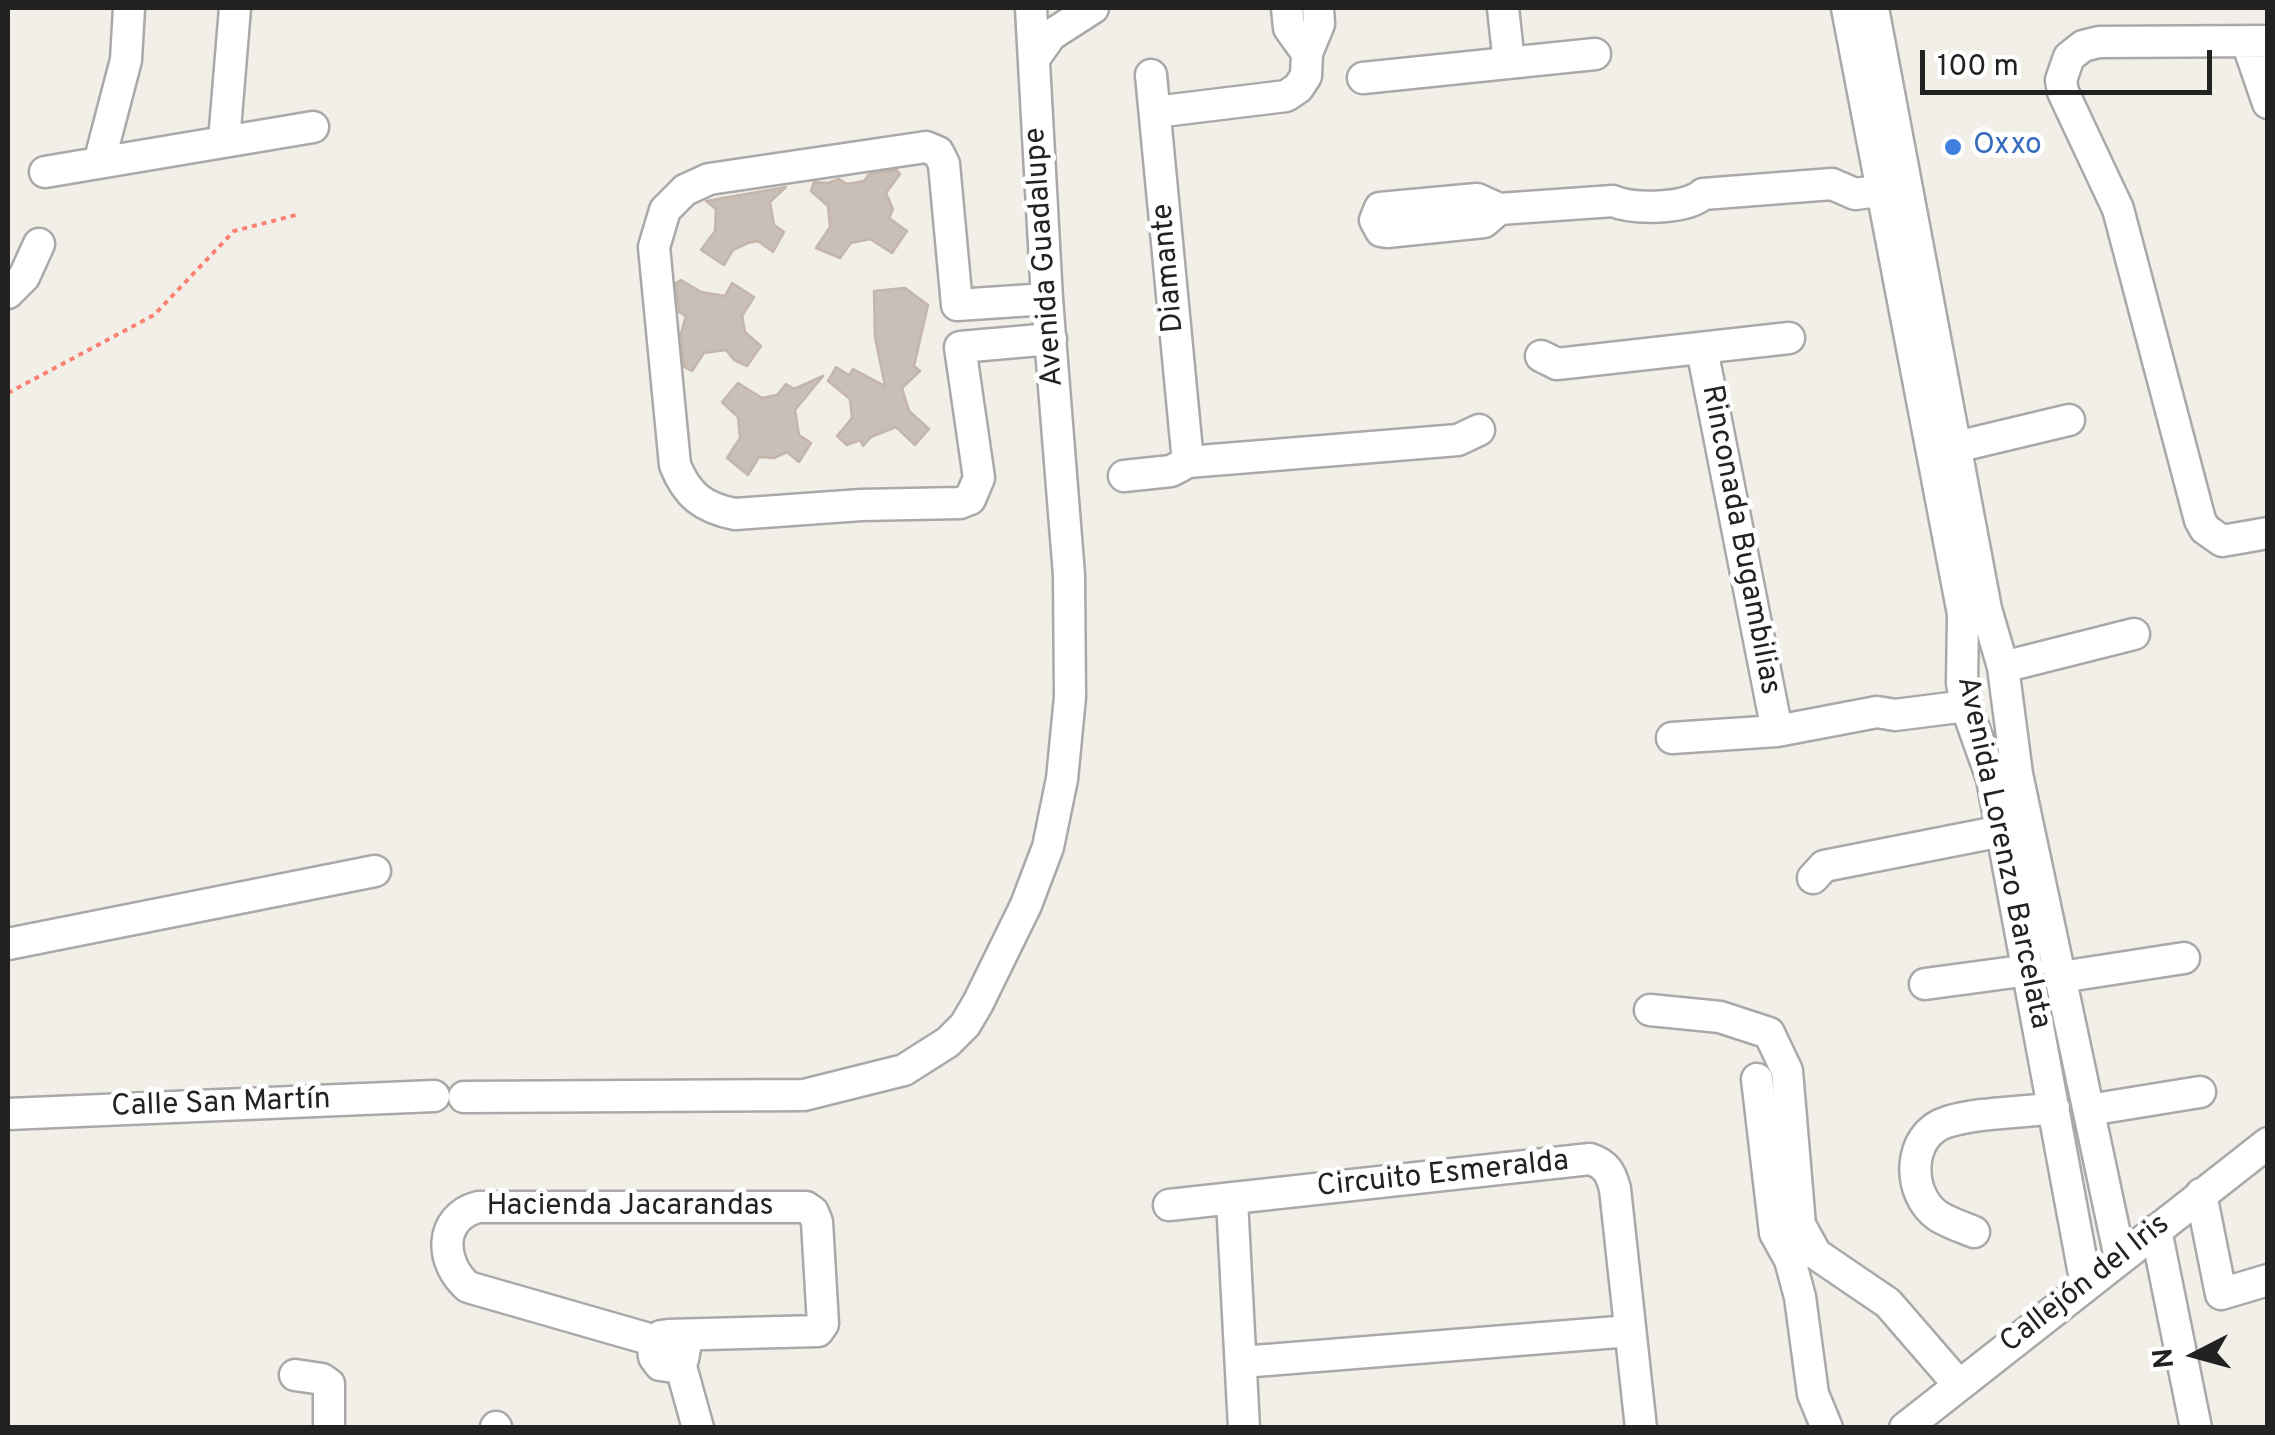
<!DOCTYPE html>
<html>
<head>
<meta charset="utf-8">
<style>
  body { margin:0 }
  #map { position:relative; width:2275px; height:1435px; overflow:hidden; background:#f2efe9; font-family:Overpass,sans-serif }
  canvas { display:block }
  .frame { position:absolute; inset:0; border:10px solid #222; pointer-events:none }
  .north { position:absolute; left:2145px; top:1305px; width:100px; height:100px; -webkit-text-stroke:8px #fff; paint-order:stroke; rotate:264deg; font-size:28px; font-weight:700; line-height:40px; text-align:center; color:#222 }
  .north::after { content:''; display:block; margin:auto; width:35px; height:45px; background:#222; clip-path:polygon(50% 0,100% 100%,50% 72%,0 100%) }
  .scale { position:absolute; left:1920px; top:50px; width:292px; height:45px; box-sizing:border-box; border:5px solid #222; border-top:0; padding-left:12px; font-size:30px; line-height:35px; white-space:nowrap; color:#222; -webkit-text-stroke:8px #fff; paint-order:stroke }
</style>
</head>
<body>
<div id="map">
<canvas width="2275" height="1435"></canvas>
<div class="frame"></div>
<div class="north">N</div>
<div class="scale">100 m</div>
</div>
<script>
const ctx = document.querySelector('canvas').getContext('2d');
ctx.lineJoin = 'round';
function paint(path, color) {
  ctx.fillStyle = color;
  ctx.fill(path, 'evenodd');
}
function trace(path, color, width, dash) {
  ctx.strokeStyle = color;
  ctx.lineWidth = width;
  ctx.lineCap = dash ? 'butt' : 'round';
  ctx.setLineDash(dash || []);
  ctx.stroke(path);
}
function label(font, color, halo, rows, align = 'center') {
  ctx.font = font + ' Overpass,sans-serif';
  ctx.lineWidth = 10;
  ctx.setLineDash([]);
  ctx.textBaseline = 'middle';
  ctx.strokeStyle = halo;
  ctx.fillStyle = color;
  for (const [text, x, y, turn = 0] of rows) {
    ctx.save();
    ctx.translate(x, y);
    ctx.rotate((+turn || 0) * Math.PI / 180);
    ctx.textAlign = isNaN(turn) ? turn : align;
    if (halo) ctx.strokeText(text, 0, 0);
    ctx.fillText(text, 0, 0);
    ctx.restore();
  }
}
const building = new Path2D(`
  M896,170L900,174L886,193L893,209L889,218L907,231L892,253L870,239L851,243L840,258L816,248L830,227L828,206L811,191L814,182L828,183L839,179L847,184L864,181L869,174Z
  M786,187L770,202L774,225L784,232L773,252L758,241L748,243L733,250L724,265L701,250L715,231L716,209L706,201Z
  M681,280L701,292L725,296L732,283L754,297L742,316L745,332L761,346L747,366L734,360L726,350L704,353L692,371L684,367L681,333L686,316L679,312L676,283Z
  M905,288L928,305L914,366L920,371L902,388L909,411L929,429L915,445L896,427L871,437L863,446L860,440L847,445L837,436L852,418L850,399L828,381L836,367L849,375L853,369L885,386L875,337L874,291Z
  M823,376L795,410L799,435L811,443L799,462L787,452L774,458L759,457L748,475L727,458L740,438L738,417L722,402L738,383L762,398L777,395L786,384L794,389Z`);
paint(building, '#c7bfb8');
trace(building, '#c4b6ab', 2.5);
const minor = new Path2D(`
  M1287,8L1289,28L1307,53
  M1503,8L1509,63
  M1847,8L1963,614L1962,683L1966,706L1992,779L2086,1285
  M1873,8L1986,609L2003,667L2017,774L2120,1258
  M2268,41L2099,42L2083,46L2069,57L2061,80L2063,92L2118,209L2200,520L2205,529L2222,541L2268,533
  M2247,42L2268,103
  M1034,59L1051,35L1093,8
  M1151,75L1188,462
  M1363,78L1595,54
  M1155,112L1286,96L1298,88L1306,76L1307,53L1319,24L1318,8
  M224,141L235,8
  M99,163L126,60L129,8
  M45,172L313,127
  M1499,209L1484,222L1387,232L1381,231L1375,220L1380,208L1477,199L1499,209L1613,201C1634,210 1687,209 1703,194L1832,184L1855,194L1902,188
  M8,293L24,277L39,244
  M1047,299L957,305L944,164L938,152L926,147L709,179L685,190L665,210L654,247L675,465C687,495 703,508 735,514L861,505L960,503L970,499L979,478L960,347L1051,339
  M1702,349L1777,731
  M1541,356L1557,364L1789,338
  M1956,447L2069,420
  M1124,476L1171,471L1188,462L1458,440L1479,430
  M2003,667L2134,634
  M1672,738L1777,731L1877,712L1895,715L1966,706
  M1813,878L1824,866L2002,831
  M8,944L375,871
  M2061,977L2184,958
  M1925,984L2029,970
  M1650,1010L1720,1017L1769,1033L1787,1071L1800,1225L1816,1254L1888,1303L1959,1385
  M1757,1079L1775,1233L1790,1260L1800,1297L1813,1394L1827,1428
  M464,1097L804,1095L904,1070L948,1042L965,1025L978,1003L1026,905L1048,847L1062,779L1070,697L1069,575L1047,299L1031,8
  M2089,1110L2200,1092
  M8,1114L434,1096
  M2201,1194L2221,1294L2268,1280
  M1232,1200L1244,1428
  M1169,1205L1590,1159C1606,1164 1611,1173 1615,1189L1641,1428
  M2156,1230L2196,1428
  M1974,1232C1962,1227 1949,1223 1938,1216C1906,1194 1907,1134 1947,1122C1980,1112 2020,1113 2054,1108
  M656,1341L468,1287C440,1263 438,1218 478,1207H806L813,1212L817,1222L823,1324L818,1331L668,1335L661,1336L653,1345L654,1357L660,1365L674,1367L683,1359L685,1348L674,1336
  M1242,1362L1630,1331
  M680,1363L698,1428
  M295,1375L322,1379L329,1384V1428
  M496,1427V1428
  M1905,1428L2268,1143`);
trace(minor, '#a9a9a9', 35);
trace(new Path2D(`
  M8,393L154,315L234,231L296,215`), '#fa8072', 4, [5, 5]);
trace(minor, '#fff', 30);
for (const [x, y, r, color] of [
  [1953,147,10,"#3f7fe0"]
]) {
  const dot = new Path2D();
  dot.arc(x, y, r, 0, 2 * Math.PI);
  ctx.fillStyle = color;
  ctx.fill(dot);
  trace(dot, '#fff', 4);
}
label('30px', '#366cbe', '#fff', [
  ["Oxxo",1973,147]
], 'left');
label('30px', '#222', '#fff', [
  ["Avenida Guadalupe",1046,257,-94],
  ["Diamante",1170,268,-95],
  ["Rinconada Bugambilias",1739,540,79],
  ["Avenida Lorenzo Barcelata",2002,853,78],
  ["Calle San Martín",221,1105,-2],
  ["Circuito Esmeralda",1443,1176,-6],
  ["Hacienda Jacarandas",630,1208],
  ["Callejón del Iris",2086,1285,-38]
]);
</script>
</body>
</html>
